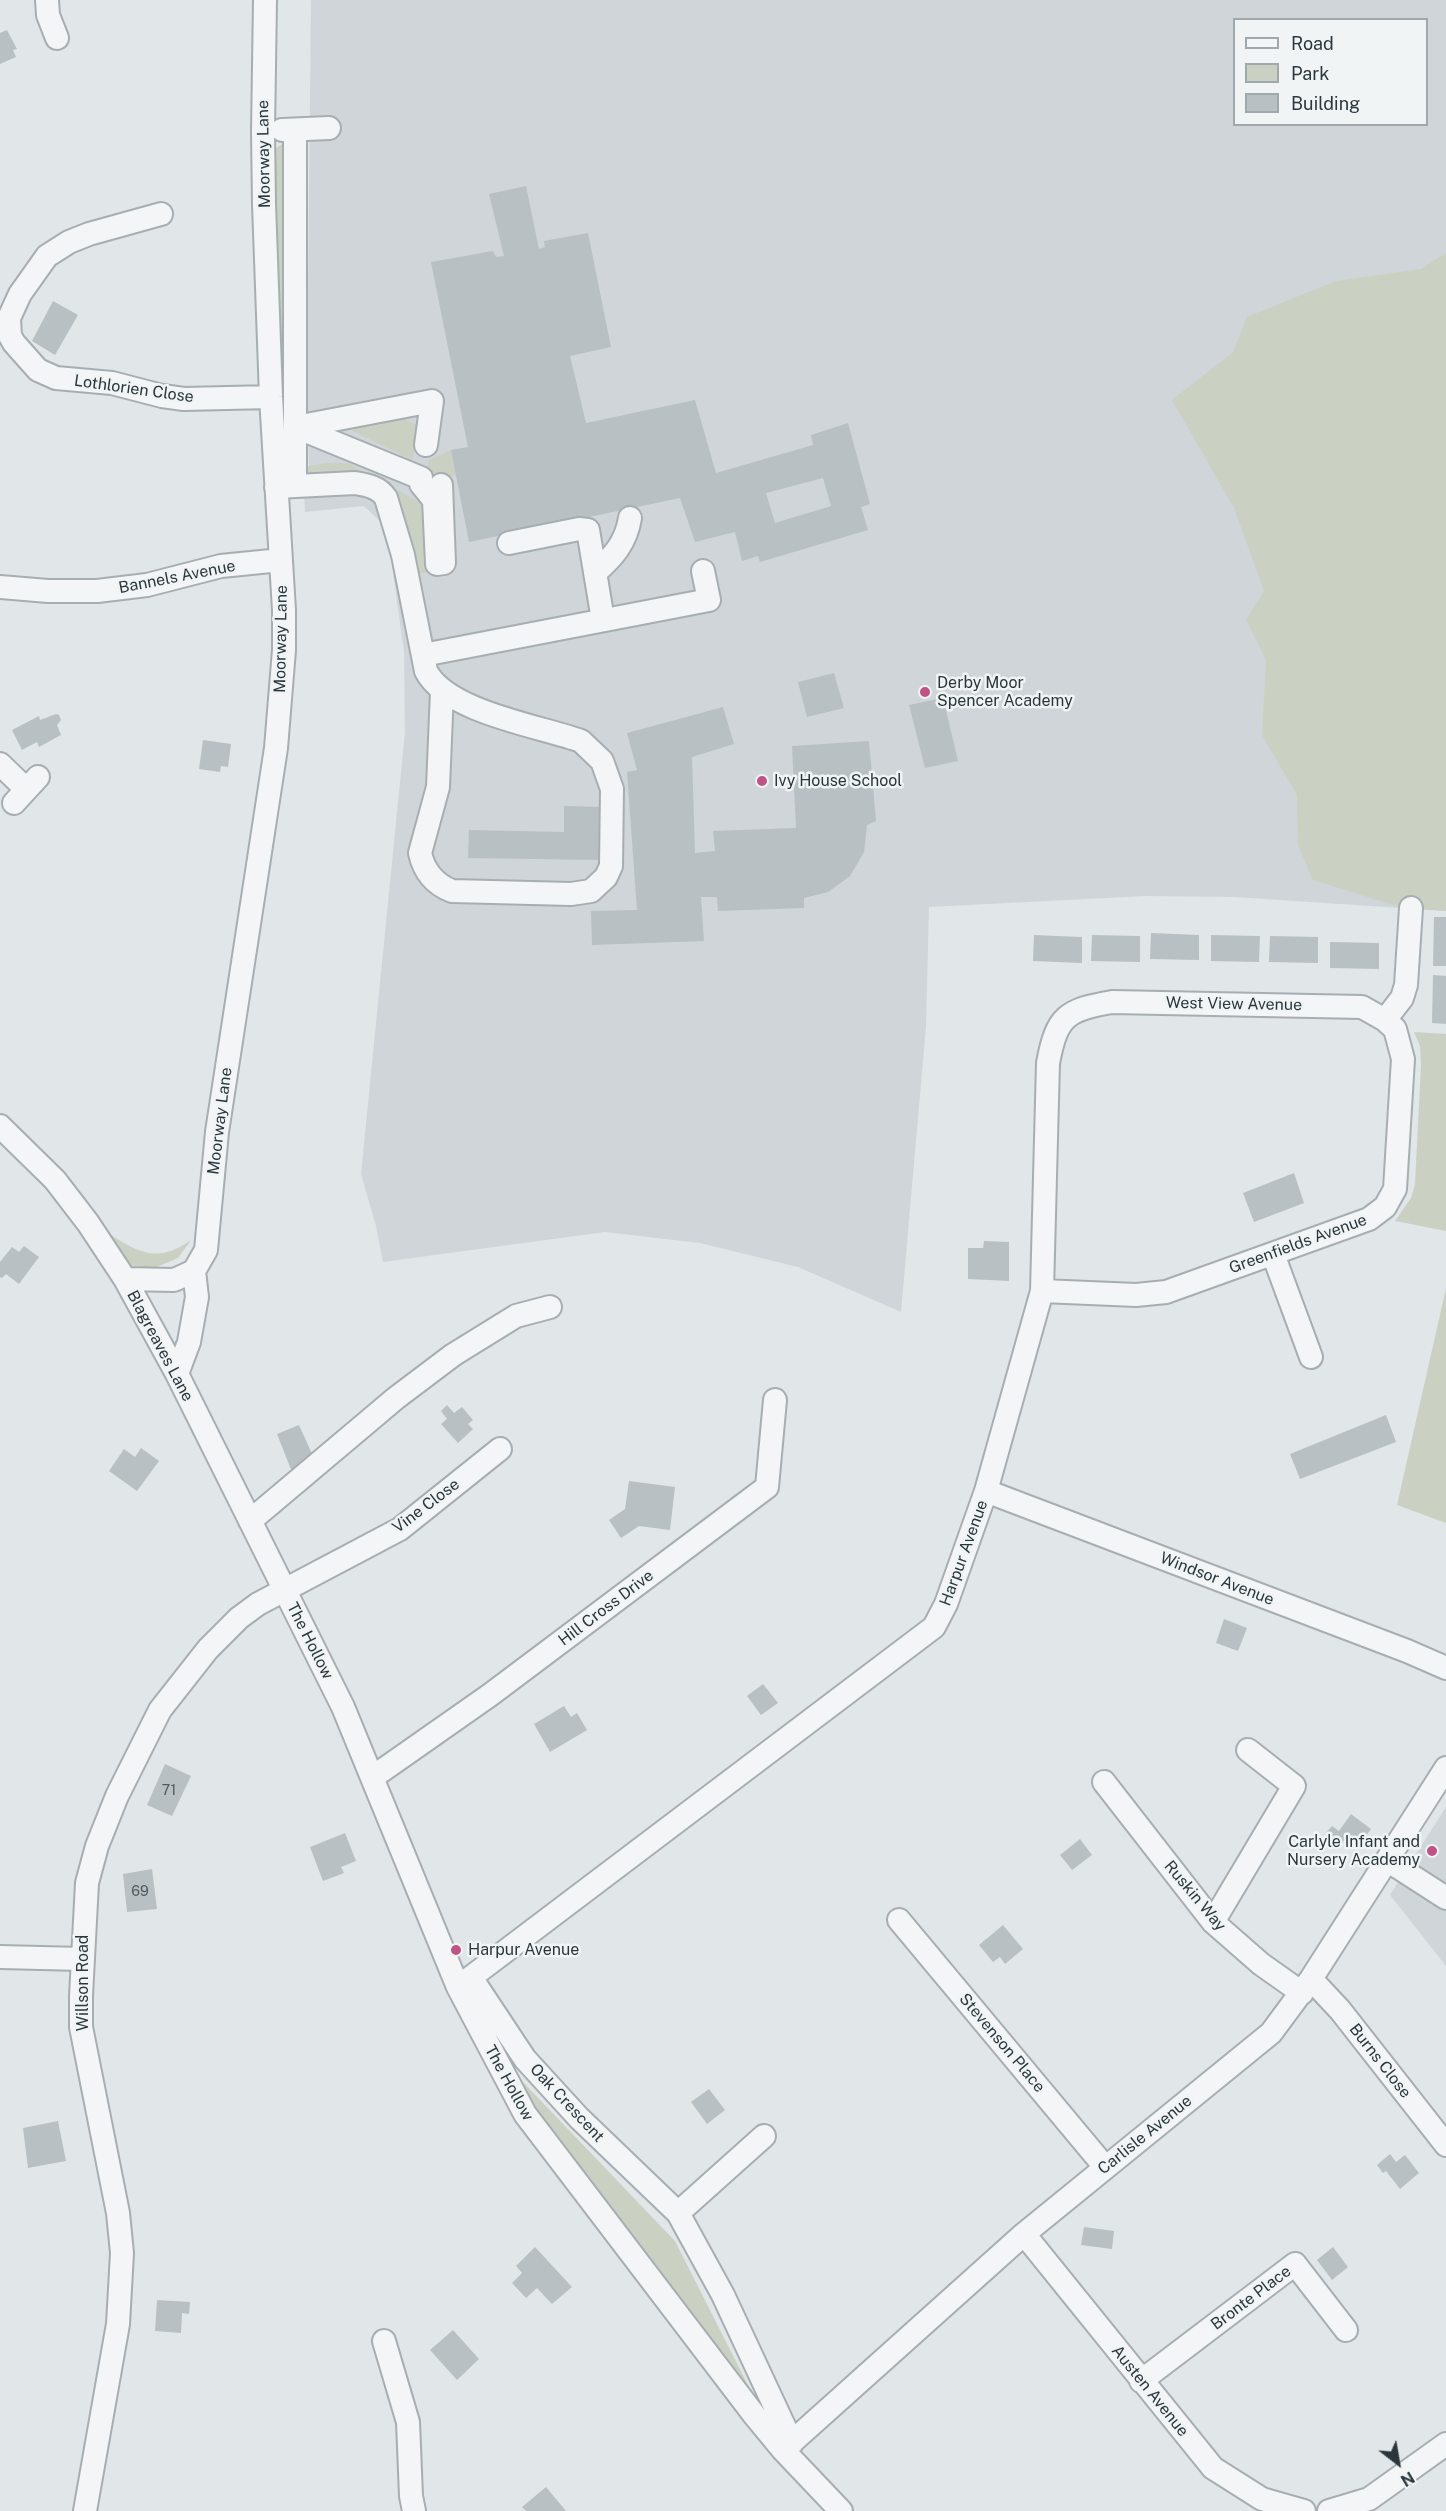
<!DOCTYPE html>
<html>
<head>
<meta charset="utf-8">
<style>
  body { margin:0 }
  #map { position:relative; width:1446px; height:2511px; overflow:hidden; background:#e1e6e8; font-family:"Public Sans",sans-serif }
  canvas { display:block }
  .legend { position:absolute; left:1233px; top:18px; width:195px; height:108px; box-sizing:border-box; background:#f0f4f5; border:2px solid #a1a8ab; margin:0; padding:8px 10px; list-style:none; font-size:18px; color:#2b373d }
  .legend li { display:flex; align-items:center; gap:12px; height:30px }
  .legend b { width:30px; border:2px solid #a1a8ab }
  .north { position:absolute; left:1368px; top:2433px; width:60px; height:60px; -webkit-text-stroke:4px #f0f4f5; paint-order:stroke; rotate:149deg; font-size:16px; font-weight:700; line-height:24px; text-align:center; color:#2b373d }
  .north::after { content:''; display:block; margin:auto; width:21px; height:27px; background:#2b373d; clip-path:polygon(50% 0,100% 100%,50% 72%,0 100%) }
</style>
</head>
<body>
<div id="map">
<canvas width="1446" height="2511"></canvas>
<ul class="legend">
<li><b style="height:8px;background:#f3f5f6"></b>Road</li>
<li><b style="height:16px;background:#cad1c3"></b>Park</li>
<li><b style="height:16px;background:#b8c0c4"></b>Building</li>
</ul>
<div class="north">N</div>
</div>
<script>
const ctx = document.querySelector('canvas').getContext('2d');
ctx.lineJoin = 'round';
function paint(path, color) {
  ctx.fillStyle = color;
  ctx.fill(path, 'evenodd');
}
function trace(path, color, width, dash) {
  ctx.strokeStyle = color;
  ctx.lineWidth = width;
  ctx.lineCap = dash ? 'butt' : 'round';
  ctx.setLineDash(dash || []);
  ctx.stroke(path);
}
function label(font, color, halo, rows, align = 'center') {
  ctx.font = font + ' "Public Sans",sans-serif';
  ctx.lineWidth = 5;
  ctx.setLineDash([]);
  ctx.textBaseline = 'middle';
  ctx.strokeStyle = halo;
  ctx.fillStyle = color;
  for (const [text, x, y, turn = 0] of rows) {
    ctx.save();
    ctx.translate(x, y);
    ctx.rotate((+turn || 0) * Math.PI / 180);
    ctx.textAlign = isNaN(turn) ? turn : align;
    if (halo) ctx.strokeText(text, 0, 0);
    ctx.fillText(text, 0, 0);
    ctx.restore();
  }
}
paint(new Path2D(`
  M311,0H1446V911L1235,897L1145,896L929,907L926,1026L901,1312L798,1267L700,1243L605,1232L383,1262L376,1226L361,1174L405,732L404,652L387,528L364,506L305,512L303,473L309,466L307,393ZM1234,20H1426V124H1234Z
  M1446,1807V1966L1390,1895Z`), '#cfd5d9');
paint(new Path2D(`
  M284,143V474L269,160L276,148Z
  M1446,253V911L1403,908L1313,880L1298,845L1297,795L1262,735L1266,660L1246,620L1264,591L1234,508L1172,400L1233,352L1247,317L1336,281L1421,269Z
  M405,412L406,420L421,427L412,460L353,431L351,426Z
  M451,450L456,475L441,480L426,475L429,460Z
  M326,463H348L430,508L431,571L412,575L388,493L303,481V473L309,466Z
  M1414,1032L1446,1034V1231L1395,1221L1411,1198L1415,1184L1421,1065L1420,1046Z
  M103,1230C135,1250 155,1266 191,1240L178,1258L152,1269L130,1265L117,1252Z
  M1446,1288V1523L1397,1505Z
  M520,2079L675,2241L755,2399L537,2119Z`), '#cad1c3');
paint(new Path2D(`
  M7,30L17,49L13,50L16,57L0,64V33Z
  M526,186L539,249L545,247L544,241L588,233L611,347L570,356L586,423L695,400L716,473L813,445L811,435L848,423L870,504L861,507L868,530L760,562L758,556L742,561L735,532L695,542L680,498L469,542L451,450L468,447L431,262L493,251L496,257L504,256L489,194ZM823,478L831,506L775,523L766,493Z
  M53,301L78,315L55,355L32,341Z
  M834,673L844,708L807,717L798,682Z
  M943,698L958,761L925,768L909,705Z
  M723,707L734,744L692,757L695,853L715,851L713,831L796,828L792,746L869,741L876,821L867,825L864,852L850,876L828,892L804,898V908L718,911L717,897H701L704,941L592,945L591,911L637,910L627,772L637,770L627,733Z
  M56,714L59,715L61,720L57,725L61,735L39,747L37,742L22,750L12,730L39,716L40,720Z
  M203,740L231,744L228,767L221,766L220,772L199,769Z
  M564,806L602,807L601,860L468,858L469,830L564,832Z
  M1434,917H1446V966H1433Z
  M1151,933L1199,935V960L1150,959Z
  M1034,935L1082,937V963L1033,961Z
  M1092,935L1140,936V962L1091,961Z
  M1211,935L1260,936L1259,962L1211,961Z
  M1270,936L1318,937V963L1269,962Z
  M1330,942L1379,943V969L1330,968Z
  M1433,975L1446,976V1024L1432,1023Z
  M1294,1173L1304,1203L1254,1222L1243,1193Z
  M984,1241L1009,1242V1281L968,1279V1248H983Z
  M24,1246L39,1257L19,1284L6,1274L2,1278L0,1277V1262L12,1247L19,1252Z
  M447,1405L454,1413L462,1407L473,1420L468,1424L473,1429L458,1443L441,1424L447,1419L441,1411Z
  M1386,1415L1396,1442L1300,1479L1290,1454Z
  M299,1425L313,1456L306,1458L309,1466L292,1472L277,1434Z
  M141,1448L159,1461L137,1491L109,1471L124,1449L135,1457Z
  M629,1481L675,1487L670,1530L639,1526L621,1538L609,1520L625,1509Z
  M1224,1619L1247,1628L1238,1651L1216,1643Z
  M763,1684L778,1703L761,1715L747,1696Z
  M564,1706L571,1717L577,1713L587,1730L550,1752L534,1724Z
  M165,1764L191,1776L172,1816L147,1805Z
  M1351,1814L1371,1829L1360,1844L1348,1835L1341,1845L1326,1833L1332,1826L1339,1831Z
  M345,1833L356,1861L341,1867L344,1873L323,1881L310,1847Z
  M1080,1839L1092,1855L1072,1870L1060,1855Z
  M152,1869L157,1909L127,1912L123,1874Z
  M1003,1925L1023,1949L1005,1964L1000,1957L993,1962L979,1945Z
  M709,2089L725,2110L707,2124L691,2102Z
  M58,2121L66,2161L28,2168L23,2128Z
  M1390,2154L1396,2162L1405,2155L1419,2173L1400,2189L1386,2171L1383,2173L1377,2165Z
  M1084,2227L1114,2231L1112,2249L1081,2245Z
  M535,2247L572,2287L552,2304L537,2288L526,2298L512,2283L522,2273L516,2266Z
  M1333,2247L1348,2267L1332,2280L1317,2260Z
  M157,2300L190,2302L189,2314L182,2313L181,2333L155,2331Z
  M453,2330L479,2359L457,2380L430,2350Z
  M546,2487L566,2511H526L522,2507Z`), '#b8c0c4');
const minor = new Path2D(`
  M47,0L48,15L57,38
  M282,130L329,128
  M161,214L89,234L69,242L47,256L20,294L9,318L10,336L14,343L38,370L56,378L112,383L162,396L184,399L271,397
  M296,427L421,478V484L434,500L437,564L444,563L441,485
  M296,427L432,401L426,445
  M295,486V130
  M276,487L355,483C367,485 379,487 386,498L403,555L426,671C447,712 539,726 581,741L602,761L612,789L611,866L606,877L591,891L571,894L452,891C434,884 424,871 420,853L438,787L442,691
  M509,543L579,529L588,530L603,620
  M595,573C613,557 626,543 630,518
  M0,587L48,591H97L147,585L221,566L281,560
  M423,655L709,600L703,571
  M0,764L26,789
  M14,803L38,777
  M0,1126L55,1180L88,1223L125,1279L177,1374L343,1707L458,1987L525,2114L755,2416L783,2450L841,2511
  M1273,1254L1311,1357
  M125,1279L174,1280L194,1271
  M1042,1291L1136,1295L1166,1292L1369,1219L1385,1207L1395,1189L1403,1059L1395,1029L1385,1020L1402,998L1406,985L1411,908
  M177,1374L189,1342L197,1297L194,1271L206,1250L217,1132L276,748L284,650V610L271,397L264,204L263,132L265,0
  M986,1491L1407,1651L1446,1668
  M250,1521L396,1398L453,1355L516,1316L550,1307
  M373,1777L490,1695L767,1487L775,1400
  M1104,1782L1213,1922L1261,1964L1302,1993
  M1387,1860L1446,1898
  M899,1920L1105,2167
  M1213,1922L1294,1786L1248,1750
  M0,1957L82,1959
  M472,1979L525,2059L579,2118L678,2213L723,2295L792,2443
  M1311,1979L1340,2010L1446,2145
  M458,1987L934,1627L946,1604L986,1491L1042,1291L1048,1063C1057,1016 1066,1010 1112,1002L1362,1007L1385,1020
  M678,2213L764,2136
  M1024,2234L1213,2468L1262,2499L1304,2511
  M384,2341L408,2422L411,2496L414,2511
  M1141,2381L1295,2264L1346,2330
  M783,2450L1024,2234L1271,2033L1311,1979L1446,1768
  M85,2511L118,2324L122,2253L118,2213L81,2027V1996L87,1883L97,1846L117,1796L160,1710L208,1649L239,1618L258,1604L400,1529L500,1449
  M1329,2511L1369,2499L1446,2444`);
trace(minor, '#a7aeb1', 26);
trace(minor, '#f3f5f6', 22);
for (const [x, y, r, color] of [
  [925,692,6,"#bf5385"],
  [762,781,6,"#bf5385"],
  [1432,1851,6,"#bf5385"],
  [456,1950,6,"#bf5385"]
]) {
  const dot = new Path2D();
  dot.arc(x, y, r, 0, 2 * Math.PI);
  ctx.fillStyle = color;
  ctx.fill(dot);
  trace(dot, '#f0f4f5', 2);
}
label('14px', '#4e595f', null, [
  ["71",169,1791],
  ["69",140,1892]
]);
label('16px', '#2b373d', '#f0f4f5', [
  ["Moorway Lane",264,154,-91],
  ["Lothlorien Close",134,389,8],
  ["Bannels Avenue",177,577,-11],
  ["Moorway Lane",281,639,-89],
  ["West View Avenue",1234,1004,1],
  ["Moorway Lane",220,1121,-83],
  ["Greenfields Avenue",1298,1244,-20],
  ["Blagreaves Lane",160,1346,62],
  ["Vine Close",426,1506,-37],
  ["Harpur Avenue",964,1553,-70],
  ["Windsor Avenue",1217,1579,21],
  ["Hill Cross Drive",606,1608,-37],
  ["The Hollow",310,1641,63],
  ["Ruskin Way",1195,1896,50],
  ["Willson Road",83,1983,-90],
  ["Stevenson Place",1002,2043,50],
  ["Burns Close",1380,2061,52],
  ["The Hollow",509,2083,61],
  ["Oak Crescent",567,2103,47],
  ["Carlisle Avenue",1145,2135,-39],
  ["Bronte Place",1251,2298,-37],
  ["Austen Avenue",1150,2391,51]
]);
label('16px', '#2b373d', '#f0f4f5', [
  ["Derby Moor",937,683],
  ["Spencer Academy",937,701],
  ["Ivy House School",774,781],
  ["Carlyle Infant and",1420,1842,"right"],
  ["Nursery Academy",1420,1860,"right"],
  ["Harpur Avenue",468,1950]
], 'left');
</script>
</body>
</html>
